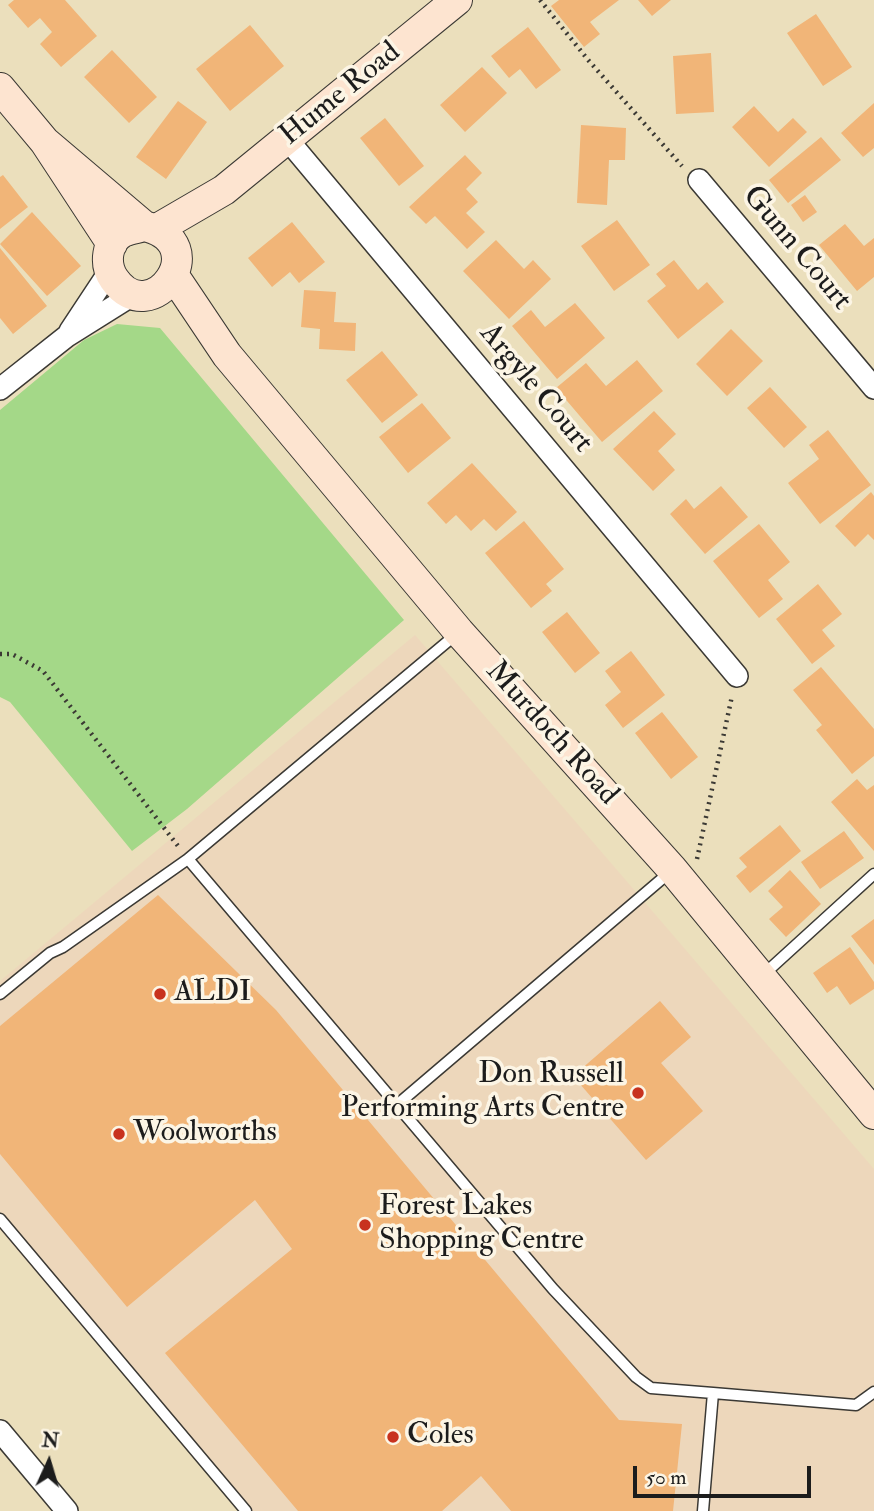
<!DOCTYPE html>
<html>
<head>
<meta charset="utf-8">
<style>
  body { margin:0 }
  #map { position:relative; width:874px; height:1511px; overflow:hidden; background:#ebdfbc; font-family:"IM FELL Double Pica",serif }
  canvas { display:block }
  .north { position:absolute; left:14px; top:1427px; width:70px; height:70px; -webkit-text-stroke:5px #fcf5e5; paint-order:stroke; rotate:4deg; font-size:19px; font-weight:700; line-height:28px; text-align:center; color:#1c1c1c }
  .north::after { content:''; display:block; margin:auto; width:24px; height:32px; background:#1c1c1c; clip-path:polygon(50% 0,100% 100%,50% 72%,0 100%) }
  .scale { position:absolute; left:633px; top:1466px; width:178px; height:32px; box-sizing:border-box; border:4px solid #1c1c1c; border-top:0; padding-left:9px; font-size:21px; line-height:24px; white-space:nowrap; color:#1c1c1c; -webkit-text-stroke:5px #fcf5e5; paint-order:stroke }
</style>
</head>
<body>
<div id="map">
<canvas width="874" height="1511"></canvas>
<div class="north">N</div>
<div class="scale">50 m</div>
</div>
<script>
const ctx = document.querySelector('canvas').getContext('2d');
ctx.lineJoin = 'round';
function paint(path, color) {
  ctx.fillStyle = color;
  ctx.fill(path, 'evenodd');
}
function trace(path, color, width, dash) {
  ctx.strokeStyle = color;
  ctx.lineWidth = width;
  ctx.lineCap = dash ? 'butt' : 'round';
  ctx.setLineDash(dash || []);
  ctx.stroke(path);
}
function label(font, color, halo, rows, align = 'center') {
  ctx.font = font + ' "IM FELL Double Pica",serif';
  ctx.lineWidth = 7;
  ctx.setLineDash([]);
  ctx.textBaseline = 'middle';
  ctx.strokeStyle = halo;
  ctx.fillStyle = color;
  for (const [text, x, y, turn = 0] of rows) {
    ctx.save();
    ctx.translate(x, y);
    ctx.rotate((+turn || 0) * Math.PI / 180);
    ctx.textAlign = isNaN(turn) ? turn : align;
    if (halo) ctx.strokeText(text, 0, 0);
    ctx.fillText(text, 0, 0);
    ctx.restore();
  }
}
paint(new Path2D(`
  M415,635L874,1169V1511H239L0,1230V981Z`), '#edd7bb');
paint(new Path2D(`
  M117,324L160,328L404,620L187,809L132,851L10,702L0,697V410L84,340Z`), '#a4d888');
paint(new Path2D(`
  M14,0H65L97,36L61,67L40,44L52,32L40,18L28,28L8,5Z
  M559,0H619L590,22L600,34L584,47L551,6Z
  M638,0H671L652,16Z
  M816,14L852,67L823,86L787,33Z
  M250,25L284,66L230,111L196,69Z
  M528,27L561,70L536,89L520,69L509,78L491,56Z
  M112,50L157,97L129,123L84,77Z
  M711,53L714,112L676,114L673,56Z
  M482,67L507,93L465,132L440,105Z
  M178,101L207,122L166,179L136,157Z
  M874,103V148L863,157L841,133Z
  M754,106L778,132L793,118L807,132L769,167L732,127Z
  M385,118L424,166L399,186L360,138Z
  M581,125L626,128L625,160H609L607,205L577,203Z
  M821,137L841,160L788,203L769,180Z
  M465,155L482,173L466,189L478,202L466,213L485,232L467,249L435,216L426,224L409,207Z
  M3,175L28,207L0,229V177Z
  M805,195L817,212L803,222L791,205Z
  M32,212L81,266L47,296L0,244Z
  M617,220L650,265L614,291L581,246Z
  M292,222L325,262L299,283L290,272L272,287L248,258Z
  M845,224L864,246L874,238V277L857,291L819,245Z
  M496,240L524,269L533,260L551,279L509,319L463,271Z
  M0,248L47,306L13,334L0,318Z
  M674,260L698,290L707,282L724,302L678,339L647,301L666,286L656,274Z
  M304,290L336,292L334,322L356,323L355,351L319,349L320,329L301,327Z
  M575,303L605,338L557,379L512,326L531,310L545,327Z
  M731,329L763,361L727,396L696,364Z
  M382,351L418,395L382,423L346,380Z
  M637,360L663,391L602,442L556,388L586,363L606,386Z
  M770,387L807,427L784,448L747,408Z
  M422,403L451,438L408,473L379,437Z
  M654,411L676,434L658,451L675,470L653,491L613,449Z
  M828,430L871,485L820,524L788,483L819,459L809,445Z
  M472,463L517,512L496,531L484,519L471,531L456,515L446,524L427,503Z
  M721,486L748,517L705,554L670,514L686,499L694,509Z
  M871,492L874,496V540L868,534L855,547L835,526Z
  M524,521L564,569L546,584L552,591L531,608L485,553Z
  M759,524L790,562L768,580L783,599L759,618L713,561Z
  M818,584L842,614L822,630L835,646L812,664L776,619Z
  M567,612L600,653L575,673L542,632Z
  M631,651L665,695L623,728L605,705L621,692L605,671Z
  M821,667L874,729V756L852,774L816,730L822,725L793,690Z
  M662,712L698,757L671,779L635,733Z
  M857,779L867,790L874,785V851L831,802Z
  M780,825L801,851L750,893L736,876L747,867L739,858Z
  M844,831L864,858L820,889L801,862Z
  M790,870L821,904L786,937L769,919L783,907L768,891Z
  M158,895L276,1010L619,1420L682,1424L673,1511H511L481,1476L442,1511H298L165,1353L292,1249L255,1200L127,1307L0,1154V1026Z
  M874,919V965L851,936Z
  M850,947L874,982V989L850,1005L837,986L827,993L813,973Z
  M660,1001L691,1037L661,1063L703,1111L646,1160L573,1076Z`), '#f1b578');
const lane = new Path2D(`
  M188,859L553,1289L636,1377L651,1388L713,1393
  M762,976L874,874
  M0,994L50,953L63,947L188,859L459,632
  M398,1104L670,872
  M0,1219L246,1511
  M703,1511L713,1393L856,1405L874,1392`);
const street = new Path2D(`
  M287,139L737,676
  M699,180L874,388
  M70,331L109,272
  M0,389L67,336L134,294
  M0,1431L67,1511`);
const secondary = new Path2D(`
  M0,88L45,142L112,244
  M45,142L144,226C217,243 151,333 114,279C104,265 106,241 123,232C129,229 138,228 144,226
  M157,229L224,190L457,0
  M174,276L227,355L459,632L672,869L874,1114`);
trace(lane, '#3b3934', 13);
trace(street, '#3b3934', 24);
trace(secondary, '#3b3934', 32);
trace(new Path2D(`
  M540,0L589,61L682,166
  M0,654H12L43,671L178,846
  M697,859L732,696`), '#3b3934', 4.5, [2, 5]);
trace(lane, '#fff', 10);
trace(street, '#fff', 21);
trace(secondary, '#fde4d0', 30);
for (const [x, y, r, color] of [
  [160,994,7,"#c8321e"],
  [638,1093,7,"#c8321e"],
  [119,1134,7,"#c8321e"],
  [365,1225,7,"#c8321e"],
  [393,1437,7,"#c8321e"]
]) {
  const dot = new Path2D();
  dot.arc(x, y, r, 0, 2 * Math.PI);
  ctx.fillStyle = color;
  ctx.fill(dot);
  trace(dot, '#fcf5e5', 2.5);
}
label('30px', '#1c1c1c', '#fcf5e5', [
  ["Hume Road",341,95,-39],
  ["Gunn Court",796,249,50],
  ["Argyle Court",535,389,50],
  ["Murdoch Road",551,734,48]
]);
label('30px', '#1c1c1c', '#fcf5e5', [
  ["ALDI",174,994],
  ["Don Russell",624,1076,"right"],
  ["Performing Arts Centre",624,1110,"right"],
  ["Woolworths",133,1134],
  ["Forest Lakes",379,1208],
  ["Shopping Centre",379,1242],
  ["Coles",407,1437]
], 'left');
</script>
</body>
</html>
